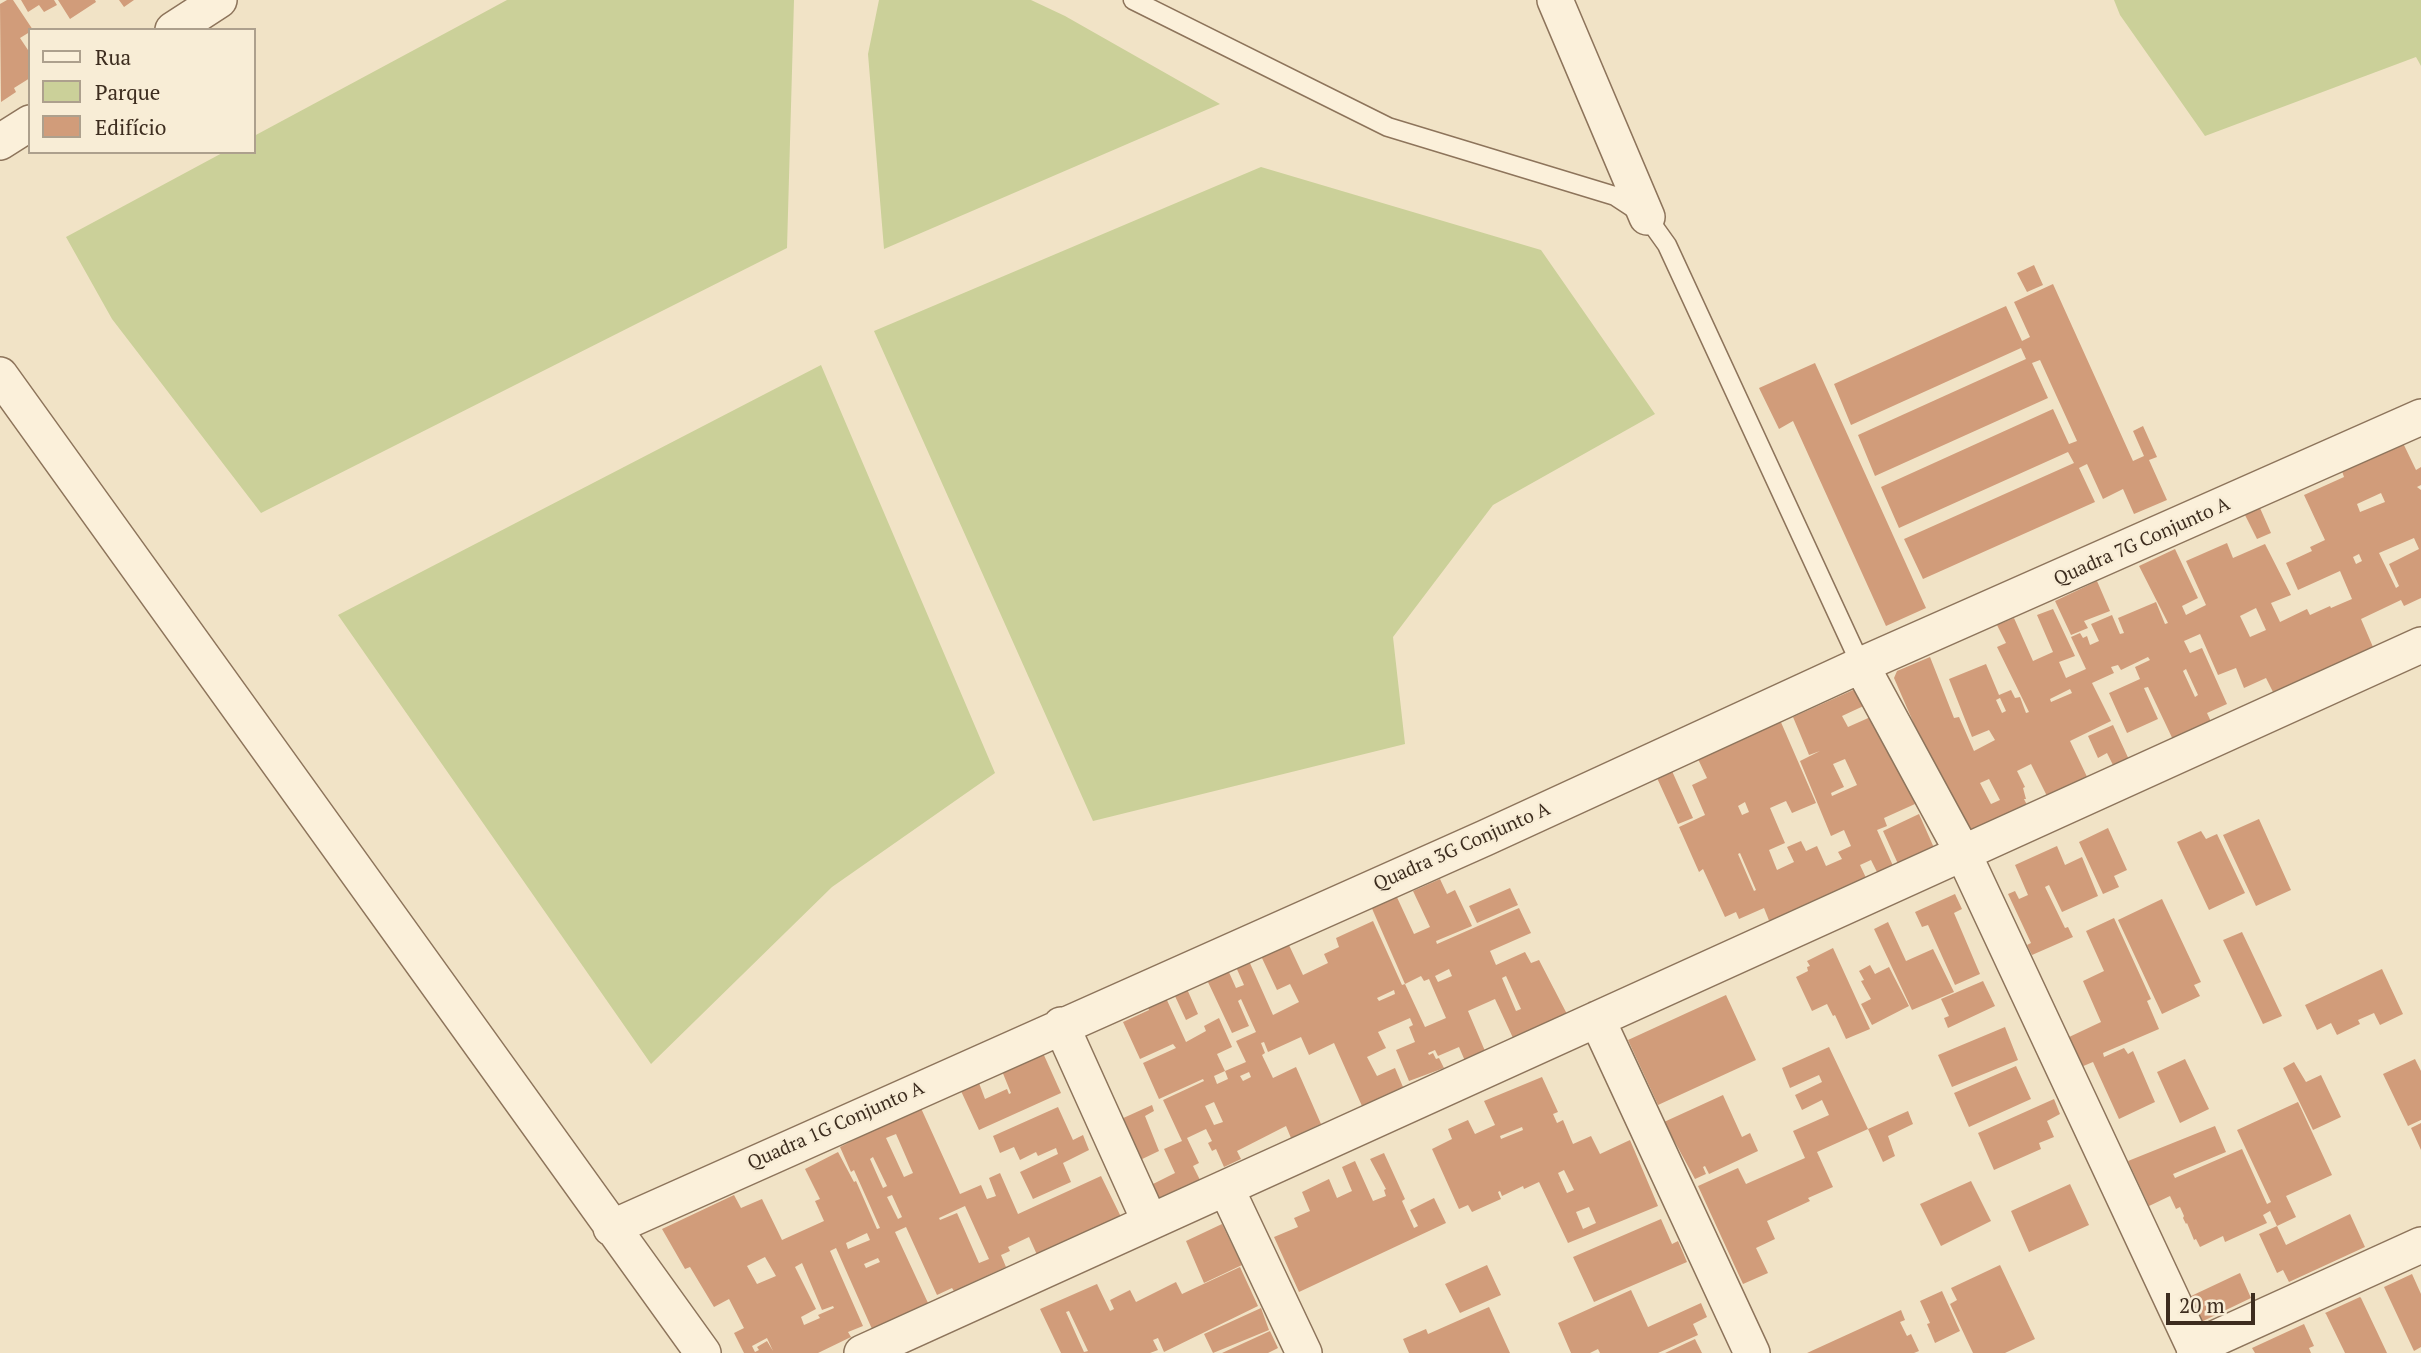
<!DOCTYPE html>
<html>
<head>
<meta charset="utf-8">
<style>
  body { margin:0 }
  #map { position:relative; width:2421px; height:1353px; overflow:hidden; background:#f1e3c6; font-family:"PT Serif",serif }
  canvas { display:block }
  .legend { position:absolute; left:28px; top:28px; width:228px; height:126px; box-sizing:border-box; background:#f8edd6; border:2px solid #ada08d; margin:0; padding:9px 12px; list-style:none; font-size:21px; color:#3d2d1f }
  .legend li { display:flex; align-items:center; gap:14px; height:35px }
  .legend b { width:35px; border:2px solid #ada08d }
  .scale { position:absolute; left:2166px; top:1293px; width:89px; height:32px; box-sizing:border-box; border:4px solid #3d2d1f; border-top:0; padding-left:9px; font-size:21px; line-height:24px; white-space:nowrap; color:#3d2d1f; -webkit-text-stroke:5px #f8edd6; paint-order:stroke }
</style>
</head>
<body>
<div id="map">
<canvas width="2421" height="1353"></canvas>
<ul class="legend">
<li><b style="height:9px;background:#fbf0da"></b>Rua</li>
<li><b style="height:19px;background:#cbd099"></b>Parque</li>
<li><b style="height:19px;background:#d19c7a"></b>Edifício</li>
</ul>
<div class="scale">20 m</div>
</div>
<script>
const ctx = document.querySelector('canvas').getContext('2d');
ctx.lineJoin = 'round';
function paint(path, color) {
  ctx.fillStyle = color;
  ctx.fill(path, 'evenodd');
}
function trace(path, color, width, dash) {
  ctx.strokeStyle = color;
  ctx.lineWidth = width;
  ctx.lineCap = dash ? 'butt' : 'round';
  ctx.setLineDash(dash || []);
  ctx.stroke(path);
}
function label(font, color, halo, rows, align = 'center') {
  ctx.font = font + ' "PT Serif",serif';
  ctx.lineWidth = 5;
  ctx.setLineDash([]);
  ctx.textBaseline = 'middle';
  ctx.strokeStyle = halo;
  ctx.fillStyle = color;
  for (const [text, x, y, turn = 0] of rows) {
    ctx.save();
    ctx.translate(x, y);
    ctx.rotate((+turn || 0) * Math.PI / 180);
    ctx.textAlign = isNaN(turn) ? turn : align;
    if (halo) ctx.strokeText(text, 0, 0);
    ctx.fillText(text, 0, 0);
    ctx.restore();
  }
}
paint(new Path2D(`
  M507,0H794L787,248L261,513L112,319L66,237L224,152H254V136Z
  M879,0H1031L1065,16L1220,104L884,249L868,54Z
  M2114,0H2421V66L2416,57L2205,136L2120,15Z
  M1261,167L1541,250L1655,414L1493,505L1393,637L1405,744L1093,821L874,331Z
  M821,365L995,773L832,887L651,1064L338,615Z`), '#cbd099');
paint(new Path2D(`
  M7,0H13L33,30L20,38L30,53V78L14,88L16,92L1,102L0,4Z
  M21,0H54L57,5L44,12L39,5L28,12Z
  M58,0H95L96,2L70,19Z
  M119,0H134L124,7Z
  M2034,265L2043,285L2027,292L2017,273Z
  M2053,284L2133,461L2144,456L2133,431L2143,426L2157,457L2149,460L2167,500L2134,514L2123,489L2103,499L2087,464L2079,468L2095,502L1923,579L1904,539L2074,463L2068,452L1899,528L1881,487L2053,409L2069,444L2077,441L2040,360L2032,363L2048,398L1875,476L1858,435L2026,359L2021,348L1851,425L1834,384L2006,306L2022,341L2030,337L2014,302Z
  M1815,363L1926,608L1886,626L1793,421L1779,429L1759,388Z
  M2403,443L2416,470L2421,467V485L2417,487L2421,490V598L2404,606L2401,600L2361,619L2376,654L2276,698L2266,678L2244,688L2236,668L2218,675L2200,634L2184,641L2190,653L2202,648L2227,704L2207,713L2214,728L2176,746L2148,687L2144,688L2158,719L2127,733L2109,693L2140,679L2135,667L2150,660L2148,657L2121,670L2118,665L2111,667L2114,673L2092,683L2111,721L2070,741L2090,783L2050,802L2031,764L2017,771L2025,787L2023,788L2026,799H2024L2030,811L1973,834L1928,756L1894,678L1897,671L1930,657L1954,718L1959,717L1974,751L1995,740L1989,730L1972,737L1949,679L1986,664L1999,695L2011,690L2015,698L2020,697L2026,713L2029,712L1997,647L2006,643L1997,625L2014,618L2033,661L2053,652L2037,615L2053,609L2075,656L2059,662L2066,678L2086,669L2071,637L2080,633L2083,638L2087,636L2090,645L2099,641L2091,624L2112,615L2120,634L2124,633L2118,618L2156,602L2165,624L2168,623L2139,566L2175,549L2198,598L2182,606L2186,615L2206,605L2186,561L2227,543L2233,558L2265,544L2291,595L2271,603L2280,622L2307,609L2310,615L2330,606L2331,608L2352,599L2340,571L2298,590L2286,563L2312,551L2310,547L2325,540L2304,495L2344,477L2342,471ZM2381,493L2385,502L2360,512L2357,504ZM2414,538L2419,549L2389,564L2399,586L2396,588L2379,553ZM2359,554L2362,561L2356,564L2353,557ZM2256,608L2266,630L2250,637L2240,616ZM2186,669L2198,695L2195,697L2183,671ZM2070,689L2072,693L2051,702L2050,699ZM2000,698L2006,711L2002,713L1996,700ZM1989,779L2000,800L1991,804L1980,783Z
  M2260,508L2271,533L2257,539L2245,515Z
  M2097,581L2110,611L2084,621L2088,628L2071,635L2055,601Z
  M1862,686L1870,703L1842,716L1848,727L1875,715L1915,804L1884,818L1887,826L1877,830L1894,868L1878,874L1871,860L1860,865L1867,880L1770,923L1764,908L1739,919L1736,912L1725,917L1703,869L1699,872L1679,827L1705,815L1692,785L1707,778L1697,757L1780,720L1816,803L1792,813L1786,801L1770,808L1785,843L1769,850L1777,870L1794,862L1787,847L1801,841L1806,851L1817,846L1826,866L1842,859L1838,852L1851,846L1844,830L1831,836L1800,761L1820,751L1809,755L1793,717ZM1845,759L1857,785L1832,796L1831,793L1844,787L1833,764ZM1745,802L1749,812L1742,815L1738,806ZM1740,853L1756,890L1754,891L1738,854Z
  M2113,725L2131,764L2116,771L2107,753L2098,758L2088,736Z
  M1672,771L1693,818L1678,824L1657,778Z
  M1919,814L1935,850L1899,866L1883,831Z
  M2259,819L2291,890L2256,906L2223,835Z
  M2108,828L2127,870L2114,876L2119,887L2103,894L2079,842Z
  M2201,831L2206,839L2217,834L2245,893L2209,910L2177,842Z
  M2057,846L2065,865L2082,857L2098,896L2062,912L2049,885L2045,887L2065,928L2068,927L2073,937L2032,955L2027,945L2031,943L2008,894L2015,891L2019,899L2028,895L2015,865Z
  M1440,879L1447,894L1455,890L1472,926L1436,941L1437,944L1519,908L1531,933L1490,951L1496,965L1525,952L1531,963L1539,960L1568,1016L1513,1038L1495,999L1468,1011L1485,1051L1465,1061L1459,1047L1438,1056L1435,1050L1428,1053L1429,1055L1433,1053L1436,1059L1439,1058L1444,1068L1409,1081L1396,1050L1415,1042L1409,1027L1413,1025L1410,1018L1378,1032L1386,1048L1367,1057L1377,1076L1395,1068L1403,1087L1362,1106L1334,1043L1309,1055L1301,1037L1268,1052L1264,1042L1261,1043L1265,1053L1262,1055L1273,1078L1296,1067L1321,1124L1291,1138L1286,1126L1237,1151L1241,1159L1224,1167L1216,1149L1212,1151L1208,1143L1212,1141L1206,1129L1187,1138L1199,1163L1193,1166L1201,1182L1160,1201L1153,1184L1175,1173L1164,1149L1182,1141L1163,1100L1204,1081L1203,1079L1159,1099L1143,1063L1176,1048L1173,1044L1140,1059L1123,1022L1149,1010L1147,1006L1166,998L1186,1042L1206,1031L1204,1026L1219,1018L1232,1047L1217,1054L1225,1071L1214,1076L1217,1084L1228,1079L1225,1071L1246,1062L1236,1041L1256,1032L1241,999L1238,1001L1249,1026L1232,1033L1207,980L1228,970L1236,988L1244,985L1236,967L1249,961L1273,1015L1299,1002L1290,984L1277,990L1261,956L1288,943L1303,975L1328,963L1324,954L1339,947L1336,938L1373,921L1402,985L1405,984L1370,904L1395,893L1414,934L1430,927L1413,891ZM1449,969L1452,976L1438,982L1435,976ZM1421,976L1424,981L1429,979L1446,1018L1425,1027L1405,984ZM1506,976L1521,1009L1516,1011L1502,978ZM1394,990L1395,994L1379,1001L1377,998ZM1249,1072L1251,1077L1243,1081L1240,1076ZM1214,1102L1223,1122L1214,1125L1205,1106Z
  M1510,888L1518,905L1477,923L1469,906Z
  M1955,894L1962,909L1954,913L1980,974L1955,985L1928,925L1922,927L1915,912Z
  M2162,899L2201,982L2194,985L2200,996L2162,1014L2118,920Z
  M2114,918L2151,999L2147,1001L2159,1029L2103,1053L2104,1057L2124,1048L2128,1054L2133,1051L2155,1102L2119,1119L2093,1062L2081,1067L2067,1038L2101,1022L2083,981L2104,971L2086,931Z
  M1888,922L1906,961L1933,949L1954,992L1912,1010L1874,929Z
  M2242,932L2282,1016L2263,1024L2223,940Z
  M1833,948L1870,1029L1846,1039L1835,1015L1833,1016L1827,1004L1812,1011L1796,977L1808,971L1807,967L1810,966L1807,961Z
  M1870,965L1875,974L1889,967L1909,1006L1872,1025L1861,1004L1871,999L1861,981L1864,980L1859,971Z
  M2382,969L2403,1014L2380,1025L2374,1013L2358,1020L2360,1024L2337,1035L2331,1023L2317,1030L2305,1005Z
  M1983,981L1995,1006L1948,1028L1944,1018L1949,1016L1941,999Z
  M1187,989L1198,1014L1186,1020L1174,994Z
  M1726,995L1756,1060L1658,1105L1628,1040Z
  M2005,1027L2018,1060L1952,1087L1938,1055Z
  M1829,1047L1868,1129L1817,1152L1833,1187L1808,1198L1810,1201L1767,1221L1775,1239L1756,1248L1768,1273L1743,1284L1698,1186L1738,1168L1746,1184L1805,1158L1793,1131L1829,1115L1822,1100L1802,1110L1795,1095L1822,1082L1819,1075L1790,1088L1782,1068Z
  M1043,1053L1061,1093L979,1130L961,1091L979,1083L985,1099L1007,1089L1009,1094L1011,1093L1002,1071Z
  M2185,1059L2209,1109L2180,1123L2157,1072Z
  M2415,1059L2421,1071V1120L2408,1126L2383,1074Z
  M2294,1062L2306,1082L2321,1075L2341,1117L2313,1130L2283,1068Z
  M2016,1066L2031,1099L1969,1127L1954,1093Z
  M1542,1077L1558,1112L1553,1114L1557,1123L1563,1120L1573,1144L1591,1136L1600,1154L1630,1140L1658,1206L1568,1243L1539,1182L1524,1189L1523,1186L1502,1196L1500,1191L1498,1192L1501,1199L1472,1212L1468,1205L1459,1209L1432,1149L1452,1139L1448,1129L1468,1120L1475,1134L1495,1125L1484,1101ZM1522,1127L1523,1130L1501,1139L1500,1136ZM1564,1170L1574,1190L1567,1193L1558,1173ZM1589,1207L1596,1223L1583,1229L1576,1212Z
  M1723,1095L1742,1137L1750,1133L1758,1151L1709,1174L1705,1166L1703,1167L1706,1174L1695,1179L1664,1122Z
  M2054,1099L2060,1114L2047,1121L2054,1137L2039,1143L2041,1149L1994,1170L1978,1133Z
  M2298,1102L2332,1175L2286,1196L2296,1217L2277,1226L2270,1211L2263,1215L2267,1223L2225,1242L2223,1236L2200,1247L2196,1239L2194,1240L2187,1223L2186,1224L2183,1218L2184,1216L2180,1207L2176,1209L2170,1196L2149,1206L2128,1161L2215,1126L2226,1152L2173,1174L2175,1178L2242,1149L2267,1204L2271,1202L2237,1130Z
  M1152,1105L1154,1111L1145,1116L1159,1151L1138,1161L1119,1120Z
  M920,1106L960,1194L981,1185L987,1199L996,1196L989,1178L1000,1173L1018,1214L1101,1176L1122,1219L1038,1257L1029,1237L1008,1247L1010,1251L1001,1255L1006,1267L954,1291L952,1288L937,1295L906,1227L895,1232L928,1303L872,1329L836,1248L830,1251L863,1326L848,1332L851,1337L818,1353H744L734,1333L744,1328L729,1299L714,1307L690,1267L685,1269L662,1229L734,1195L741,1208L762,1199L782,1240L824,1221L815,1201L820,1199L805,1169L838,1152L854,1182L856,1181L877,1229L880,1228L854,1170L851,1172L840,1147ZM896,1134L913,1173L904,1177L886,1138ZM873,1157L887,1186L883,1188L870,1159ZM892,1195L902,1217L898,1219L887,1197ZM965,1206L989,1259L979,1263L957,1213L940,1220L939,1218ZM867,1233L870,1240L848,1249L846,1243ZM765,1257L776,1276L757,1284L747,1266ZM878,1258L880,1262L866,1268L864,1264ZM802,1263L822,1310L833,1306L834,1308L818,1315L820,1318L804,1325L801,1317L816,1309L795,1267ZM767,1338L773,1351L767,1341L757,1347L759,1350L755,1352L752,1346Z
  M1058,1107L1073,1140L1083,1135L1089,1150L1063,1163L1071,1182L1033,1199L1020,1172L1058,1154L1056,1148L1038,1156L1036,1152L1020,1160L1014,1147L1000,1153L993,1136Z
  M1908,1111L1913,1124L1888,1136L1895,1156L1883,1162L1868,1129Z
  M2421,1123V1150L2411,1128Z
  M1384,1153L1405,1199L1402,1201L1414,1228L1418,1226L1410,1210L1434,1198L1446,1223L1299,1292L1274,1237L1298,1227L1294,1218L1310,1211L1302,1192L1329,1179L1337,1198L1352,1191L1342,1167L1355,1161L1373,1201L1386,1196L1384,1190L1386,1189L1370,1159Z
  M1971,1181L1991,1221L1941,1246L1920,1204Z
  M2070,1184L2089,1225L2029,1252L2011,1211Z
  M2350,1214L2365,1247L2289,1282L2283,1270L2277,1273L2259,1234L2277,1226L2286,1245Z
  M1661,1219L1672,1244L1678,1241L1687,1262L1594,1302L1573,1257Z
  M1222,1224L1242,1265L1204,1283L1186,1241Z
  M1487,1265L1501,1295L1460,1313L1445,1284Z
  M2000,1265L2035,1339L2005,1353H1973L1950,1304L1957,1300L1951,1288Z
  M1240,1267L1258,1306L1164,1352L1158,1338L1153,1340L1158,1350L1150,1353H1061L1040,1309L1097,1284L1110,1311L1114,1309L1110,1300L1130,1290L1136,1302L1176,1282L1182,1294ZM1069,1311L1088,1351L1084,1352L1066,1312Z
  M2240,1273L2251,1298L2201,1322L2189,1297Z
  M2412,1274L2421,1294V1347L2414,1351L2384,1287Z
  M1631,1290L1648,1327L1701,1303L1707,1317L1693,1324L1698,1335L1658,1353H1600L1598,1349L1590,1353H1571L1558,1323Z
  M1942,1291L1960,1331L1935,1343L1927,1324L1930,1323L1920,1301Z
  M2360,1297L2361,1298L2387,1353H2345L2326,1314L2325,1313Z
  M1489,1307L1510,1353H1409L1403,1339L1426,1329L1428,1334Z
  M1261,1308L1269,1330L1213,1353L1204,1334Z
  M1901,1310L1905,1320L1900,1322L1907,1336L1911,1334L1919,1351L1914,1353H1807Z
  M2304,1324L2314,1346L2309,1348L2311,1353H2255L2252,1348Z
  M1270,1331L1278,1348L1268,1353H1222Z
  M1695,1339L1702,1353H1665Z`), '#d19c7a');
const lane = new Path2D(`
  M1133,0L1388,127L1615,196L1647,217L1667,245L1861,665`);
const street = new Path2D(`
  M1555,0L1647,217
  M173,30L219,0
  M0,142L30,123
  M0,375L703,1353
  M1861,665L1963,853L2197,1353
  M1597,1019L1752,1353
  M1061,1025L1150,1222
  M1226,1188L1304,1353
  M611,1228L1485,838L1861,665L2421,417
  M2194,1348L2421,1245
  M862,1353L2421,645`);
trace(lane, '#8d745b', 21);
trace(street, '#8d745b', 38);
trace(lane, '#fbf0da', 18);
trace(street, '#fbf0da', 35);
label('19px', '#3d2d1f', '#f8edd6', [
  ["Quadra 7G Conjunto A",2142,542,-24],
  ["Quadra 3G Conjunto A",1462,847,-24],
  ["Quadra 1G Conjunto A",836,1126,-24]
]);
</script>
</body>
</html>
